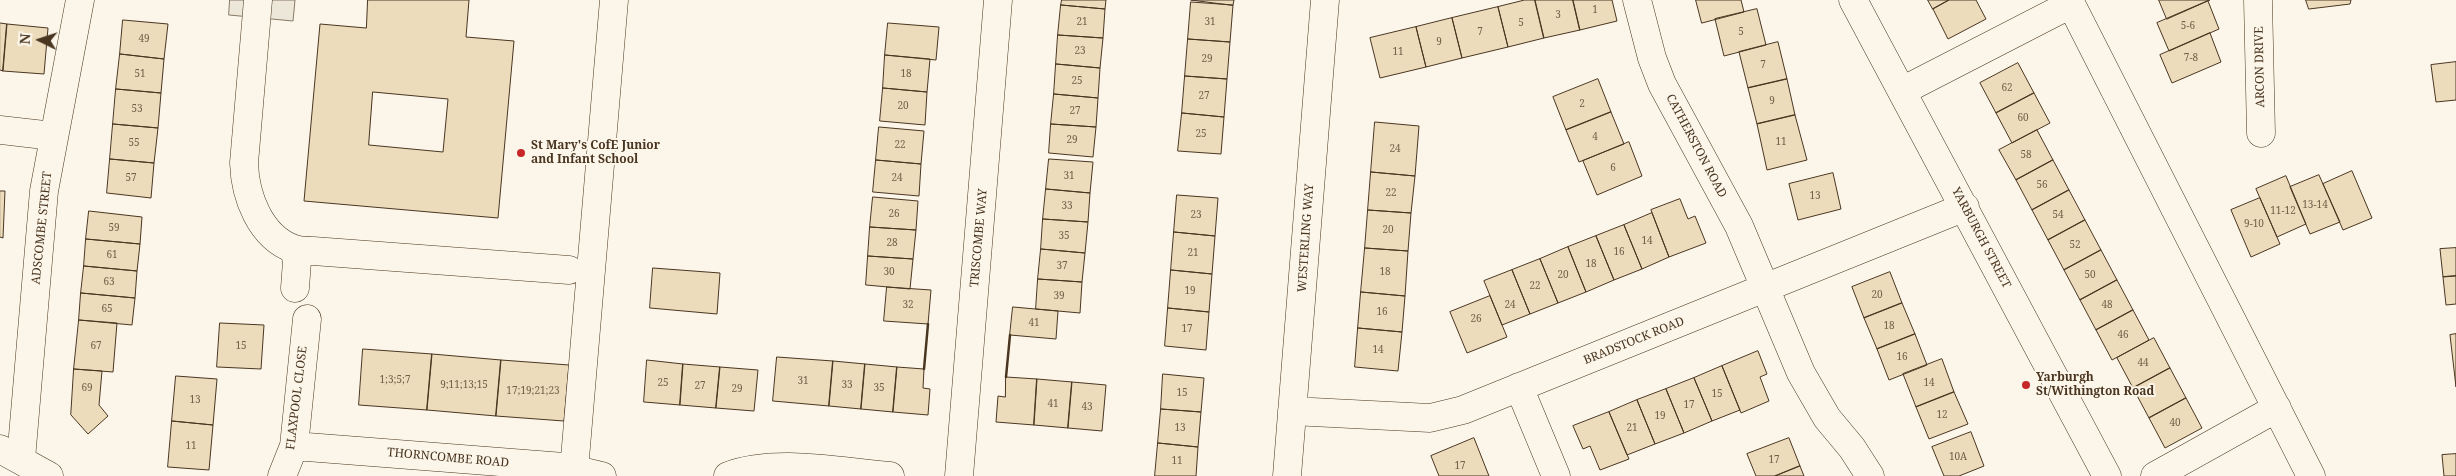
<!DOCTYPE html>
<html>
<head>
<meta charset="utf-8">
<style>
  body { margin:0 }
  #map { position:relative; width:2456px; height:476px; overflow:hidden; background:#fbf6e9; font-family:"Noto Serif",serif }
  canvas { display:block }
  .north { position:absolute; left:15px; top:15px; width:50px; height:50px; -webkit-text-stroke:4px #fbf6e9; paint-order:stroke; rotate:274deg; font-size:14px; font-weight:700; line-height:20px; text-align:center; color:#4a3520 }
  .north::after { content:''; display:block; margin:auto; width:18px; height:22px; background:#4a3520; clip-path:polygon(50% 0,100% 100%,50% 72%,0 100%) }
</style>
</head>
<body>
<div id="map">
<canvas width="2456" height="476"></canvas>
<div class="north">N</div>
</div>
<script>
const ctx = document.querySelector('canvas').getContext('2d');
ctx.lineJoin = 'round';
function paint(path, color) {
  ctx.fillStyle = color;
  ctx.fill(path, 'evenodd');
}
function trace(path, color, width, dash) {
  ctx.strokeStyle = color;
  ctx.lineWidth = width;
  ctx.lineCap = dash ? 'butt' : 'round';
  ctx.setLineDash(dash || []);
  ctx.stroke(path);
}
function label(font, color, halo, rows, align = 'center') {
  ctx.font = font + ' "Noto Serif",serif';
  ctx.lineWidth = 4;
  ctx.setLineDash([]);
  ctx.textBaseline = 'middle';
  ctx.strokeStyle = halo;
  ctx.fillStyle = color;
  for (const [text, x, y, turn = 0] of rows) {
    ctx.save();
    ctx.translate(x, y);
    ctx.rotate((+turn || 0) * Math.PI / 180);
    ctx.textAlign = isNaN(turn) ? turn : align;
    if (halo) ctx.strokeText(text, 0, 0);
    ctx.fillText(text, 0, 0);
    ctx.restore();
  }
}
const parking = new Path2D(`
  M230,0H295L293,21L229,15Z`);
paint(parking, '#ede7d9');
trace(parking, '#887966', 1);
const building = new Path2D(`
  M368,0H469L466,37L514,41L498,218L304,201L320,24L366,28ZM373,92L448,99L443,152L369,145Z
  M1062,0H1106L1105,9L1061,5Z
  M1191,0H1234L1233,5Z
  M1525,0H1535L1544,38L1508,47L1498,7Z
  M1535,0H1573L1580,30L1544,38Z
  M1573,0H1612L1617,21L1580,30Z
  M1696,0H1741L1744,12L1702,23Z
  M1928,0H1949L1933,9Z
  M1949,0H1976L1986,19L1948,39L1933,9Z
  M2159,0H2210L2167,19Z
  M2306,0H2351L2350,4L2309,9Z
  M2208,1L2219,29L2169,51L2157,23Z
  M1191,2L1233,5L1230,42L1188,39Z
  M1061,5L1105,9L1103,38L1058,35Z
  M1498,7L1508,47L1462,58L1452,18Z
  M1757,9L1766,45L1724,56L1715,19Z
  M1452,18L1462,58L1426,67L1416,27Z
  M123,20L168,24L164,59L120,54Z
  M0,23L7,24L3,71L0,70Z
  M888,23L939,27L936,60L885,55Z
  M7,24L48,28L44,74L3,71Z
  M1416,27L1426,67L1380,78L1370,38Z
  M2210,33L2221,62L2172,83L2160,55Z
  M1058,35L1103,38L1100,68L1056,64Z
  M1188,39L1230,42L1227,79L1185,76Z
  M1778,42L1787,79L1748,88L1739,52Z
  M120,54L164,59L161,93L116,89Z
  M885,55L930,59L927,92L883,88Z
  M2456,62V100L2436,102L2431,65Z
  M2018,63L2034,93L1996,113L1980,83Z
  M1056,64L1100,68L1098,98L1054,94Z
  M1185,76L1227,79L1224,117L1182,113Z
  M1598,79L1611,112L1566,130L1553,97Z
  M1787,79L1795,115L1757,124L1748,88Z
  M883,88L927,92L925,125L880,121Z
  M116,89L161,93L158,128L113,124Z
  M2034,93L2050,123L2012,143L1996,113Z
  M1054,94L1098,98L1096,127L1051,124Z
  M1611,112L1624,144L1579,162L1566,130Z
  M1182,113L1224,117L1221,154L1178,151Z
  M1795,115L1807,160L1767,170L1757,124Z
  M1375,122L1419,126L1415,176L1371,172Z
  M113,124L158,128L154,163L110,159Z
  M1051,124L1096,127L1093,157L1049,153Z
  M879,127L924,131L921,164L876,160Z
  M2037,130L2053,160L2016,180L1999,150Z
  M1629,142L1642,176L1597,195L1583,161Z
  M110,159L154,163L151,198L107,193Z
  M1049,159L1093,162L1090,193L1046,189Z
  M876,160L921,164L919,196L873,192Z
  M2053,160L2069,190L2032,210L2016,180Z
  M2352,171L2372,218L2343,230L2323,184Z
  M1371,172L1415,176L1411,213L1368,210Z
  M1833,173L1841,209L1798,220L1789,184Z
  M2319,175L2340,222L2310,234L2290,187Z
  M2286,176L2306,224L2277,237L2256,189Z
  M1046,189L1090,193L1088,222L1043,219Z
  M2069,190L2085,220L2048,240L2032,210Z
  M0,191H5L3,238L0,237Z
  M1177,195L1218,198L1215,236L1174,232Z
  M873,197L918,201L916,230L870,227Z
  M2260,198L2280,244L2251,257L2231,210Z
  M1680,199L1688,219L1695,216L1706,243L1669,257L1651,210Z
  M1368,210L1411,213L1408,251L1365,248Z
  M89,211L142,217L140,244L86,239Z
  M1652,213L1669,257L1642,269L1624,225Z
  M1043,219L1088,222L1085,253L1041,249Z
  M2085,220L2101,250L2064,270L2048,240Z
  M1624,225L1642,269L1614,280L1596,236Z
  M870,227L916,230L913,259L868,256Z
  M1174,232L1215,236L1212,274L1171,270Z
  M1596,236L1614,280L1586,292L1568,247Z
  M86,239L140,244L137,271L84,266Z
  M1568,247L1586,292L1558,303L1540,259Z
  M1365,248L1408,251L1405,296L1361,292Z
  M2456,248V276L2443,277L2440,249Z
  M1041,249L1085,253L1082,282L1038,279Z
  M2101,250L2117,280L2080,300L2064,270Z
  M868,256L913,259L910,289L866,285Z
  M1540,259L1558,303L1530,314L1512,270Z
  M84,266L137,271L135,298L81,293Z
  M653,268L720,273L717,314L650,308Z
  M1171,270L1212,274L1209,312L1168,308Z
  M1512,270L1530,314L1502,325L1484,281Z
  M1890,272L1902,303L1864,318L1852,287Z
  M2456,276V304L2446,305L2443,277Z
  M1038,279L1082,282L1080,313L1036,309Z
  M2117,280L2133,310L2096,330L2080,300Z
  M887,287L931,290L928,324L884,321Z
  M1361,292L1405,296L1402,332L1358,328Z
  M81,293L135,298L132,325L79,320Z
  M1490,296L1507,337L1467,353L1450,312Z
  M1902,303L1915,334L1877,349L1864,318Z
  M1013,307L1058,311L1056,339L1010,335Z
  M1168,308L1209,312L1206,350L1165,346Z
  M2133,310L2149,340L2112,360L2096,330Z
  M79,320L117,323L113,372L74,369Z
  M220,323L264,325L261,369L217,367Z
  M1358,328L1402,332L1398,371L1355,367Z
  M1915,334L1927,365L1889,380L1877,349Z
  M2456,334V387L2450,335Z
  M2154,338L2170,368L2133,388L2117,358Z
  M363,349L432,354L427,410L359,405Z
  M1758,351L1767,374L1760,377L1769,401L1741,413L1722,366Z
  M432,354L501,360L496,416L427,410Z
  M777,357L833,361L829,406L773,401Z
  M1942,359L1954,392L1916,407L1903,374Z
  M501,360L569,365L564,421L496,416Z
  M647,360L683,364L680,405L644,402Z
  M833,361L865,364L861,409L829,406Z
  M683,364L720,367L716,408L680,405Z
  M865,364L897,367L893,412L861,409Z
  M1722,366L1740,410L1712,421L1694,378Z
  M720,367L758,370L754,411L716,408Z
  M897,367L924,369L923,388L930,389L928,415L893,412Z
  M2170,368L2186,398L2149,418L2133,388Z
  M74,369L102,371L99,405L108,416L88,434L71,415Z
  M1163,374L1204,378L1201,412L1161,409Z
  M176,376L217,379L213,425L172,421Z
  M1006,377L1037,379L1034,425L996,422L998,396L1005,397Z
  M1694,378L1712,421L1684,433L1666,389Z
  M1037,379L1072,382L1068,428L1034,425Z
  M1072,382L1106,385L1102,431L1068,428Z
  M1666,389L1684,433L1655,444L1637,400Z
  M1954,392L1968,424L1929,439L1916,407Z
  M2186,398L2202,428L2165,448L2149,418Z
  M1637,400L1655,444L1627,455L1609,412Z
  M1161,409L1201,412L1198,447L1158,443Z
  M1609,412L1629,459L1600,470L1590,446L1583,449L1573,426Z
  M172,421L213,425L209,470L168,467Z
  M1971,432L1984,466L1959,476H1944L1932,447Z
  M1474,438L1489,476H1439L1431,456Z
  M1789,438L1800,466L1775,476H1756L1747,454Z
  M1158,443L1198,447L1196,476H1155Z
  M2456,454V476H2444L2442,455Z
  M1800,466L1804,476H1775Z`);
paint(building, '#ecdcbc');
trace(building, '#4a3520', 1);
const minor = new Path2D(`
  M258,0L244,163C245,196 260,237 294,249C300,251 307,251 313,251L569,270
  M1637,0L1652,58L1662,84L1739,226L1801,373L1827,418L1852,448L1870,476
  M1853,0L2107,476
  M2069,0L2311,476
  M2258,0L2261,133
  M1902,91L2071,4
  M0,130L53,136
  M294,249L297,261L295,288
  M1519,387L1556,476
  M1292,411L1430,418L1463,410L1965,207
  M294,446L564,467L602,476
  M0,449L49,476
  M21,459L44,191L80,0
  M574,470L614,0
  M282,476L294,446L307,319
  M728,476C775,458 840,472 890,476
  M959,476L998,0
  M1287,476L1325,0
  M2155,476L2277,408`);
trace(minor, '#4a3520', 29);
trace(minor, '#fbf6e9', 28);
trace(new Path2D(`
  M924,369L928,324
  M1006,377L1010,335`), '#4a3520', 2.5);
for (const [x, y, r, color] of [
  [521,153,5,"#c62828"],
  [2026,385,5,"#c62828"]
]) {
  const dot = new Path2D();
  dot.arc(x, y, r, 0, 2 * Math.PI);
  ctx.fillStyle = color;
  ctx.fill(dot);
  trace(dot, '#fbf6e9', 2);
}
label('10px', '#725f47', null, [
  ["1",1595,10],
  ["3",1558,15],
  ["21",1082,22],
  ["31",1210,22],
  ["5",1521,23],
  ["5-6",2188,26],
  ["7",1480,32],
  ["5",1741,32],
  ["49",144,39],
  ["9",1439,42],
  ["23",1080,51],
  ["11",1398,52],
  ["7-8",2191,58],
  ["29",1207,59],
  ["7",1763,65],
  ["51",140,74],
  ["18",906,74],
  ["25",1077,81],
  ["62",2007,88],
  ["27",1204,96],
  ["9",1772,101],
  ["2",1582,104],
  ["20",903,106],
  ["53",137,109],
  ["27",1075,111],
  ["60",2023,118],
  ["25",1201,134],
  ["4",1595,137],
  ["29",1072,140],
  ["11",1781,142],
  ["55",134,143],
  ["22",900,145],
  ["24",1395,149],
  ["58",2026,155],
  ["6",1613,168],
  ["31",1069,176],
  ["57",131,178],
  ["24",897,178],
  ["56",2042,185],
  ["22",1391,193],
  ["13",1815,196],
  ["13-14",2315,205],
  ["33",1067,206],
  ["11-12",2283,211],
  ["26",894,214],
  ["23",1196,215],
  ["54",2058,215],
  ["9-10",2254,224],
  ["59",114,228],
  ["20",1388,230],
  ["35",1064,236],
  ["14",1647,241],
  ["28",892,243],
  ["52",2075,245],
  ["16",1619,252],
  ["21",1193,253],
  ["61",112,255],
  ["18",1591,264],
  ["37",1062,266],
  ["30",889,272],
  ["18",1385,272],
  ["20",1563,275],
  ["50",2090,275],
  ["63",109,282],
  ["22",1535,286],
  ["19",1190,291],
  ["20",1877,295],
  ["39",1059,296],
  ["32",908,305],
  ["24",1510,305],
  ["48",2107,305],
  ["65",107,309],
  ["16",1382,312],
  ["26",1476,319],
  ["41",1034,323],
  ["18",1889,326],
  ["17",1187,329],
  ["46",2123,335],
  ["67",96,346],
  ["15",241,346],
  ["14",1378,350],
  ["16",1902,357],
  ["44",2143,363],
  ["1;3;5;7",395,380],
  ["31",803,381],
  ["25",663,383],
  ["14",1929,383],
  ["9;11;13;15",464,385],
  ["33",847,385],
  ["27",700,386],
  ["69",87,388],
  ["35",879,388],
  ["29",737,389],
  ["17;19;21;23",533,391],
  ["15",1182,393],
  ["15",1717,394],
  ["13",195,400],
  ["41",1053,404],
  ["17",1689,405],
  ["43",1087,407],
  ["12",1942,415],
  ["19",1660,416],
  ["40",2175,423],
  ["13",1180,428],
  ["21",1632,428],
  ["11",191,446],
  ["10A",1958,457],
  ["17",1774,460],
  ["11",1177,461],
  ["17",1460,466]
]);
label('12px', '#4a3520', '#fbf6e9', [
  ["ARCON DRIVE",2260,67,-91],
  ["CATHERSTON ROAD",1696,146,62],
  ["ADSCOMBE STREET",42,228,-84],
  ["TRISCOMBE WAY",979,238,-85],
  ["WESTERLING WAY",1306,238,-86],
  ["YARBURGH STREET",1981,238,62],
  ["BRADSTOCK ROAD",1634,341,-22],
  ["FLAXPOOL CLOSE",297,398,-83],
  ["THORNCOMBE ROAD",448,458,5]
]);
label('bold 12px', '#4a3520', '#fbf6e9', [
  ["St Mary's CofE Junior",531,146],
  ["and Infant School",531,160],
  ["Yarburgh",2036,378],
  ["St/Withington Road",2036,392]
], 'left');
</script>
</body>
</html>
